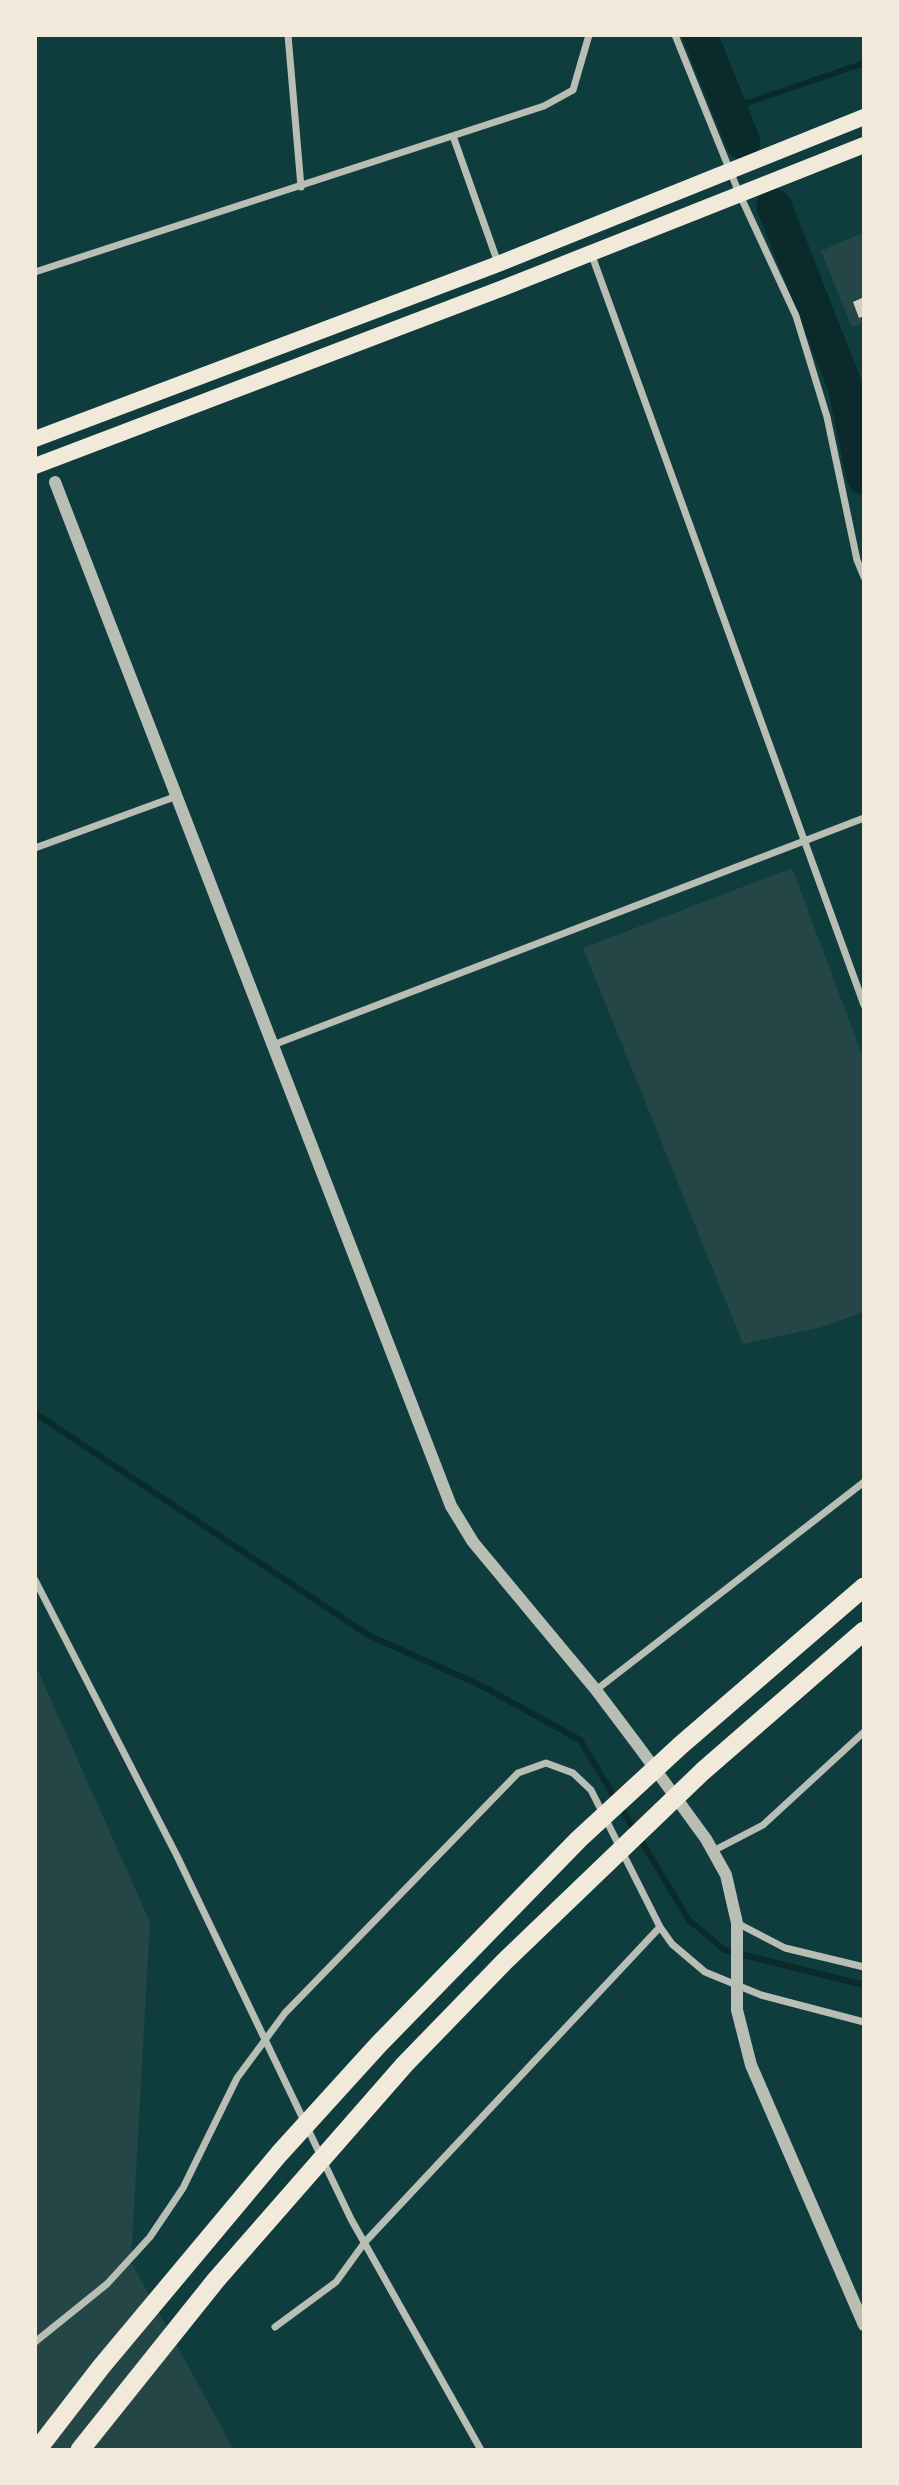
<!DOCTYPE html>
<html>
<head>
<meta charset="utf-8">
<style>
	body { margin:0 }
	#map { position:relative; width:899px; height:2485px; overflow:hidden; background:#0f3d3e; font-family:Inter,sans-serif }
	canvas { display:block }
	.frame { position:absolute; inset:0; border:37px solid #f1e9da; pointer-events:none }
</style>
</head>
<body>
<div id="map">
<canvas width="899" height="2485"></canvas>
<div class="frame"></div>
</div>
<script>
const context = document.querySelector('canvas').getContext('2d');
context.lineJoin = 'round';
function fillPath(path, color) { context.fillStyle = color; context.fill(path, 'evenodd'); }
const poly = rows => new Path2D(rows.map(r => 'M' + r).join(''));
function trace(path, color, width, dash) { context.strokeStyle = color; context.lineWidth = width; context.lineCap = dash ? 'butt' : 'round'; context.setLineDash(dash || []); context.stroke(path); }
fillPath(poly([
	[864,232,864,323,852,327,821,251],
	[792,868,864,1060,864,1312,822,1327,743,1344,583,948],
	[35,1664,150,1922,131,2262,234,2450,35,2450]
]), '#244646');
trace(poly([
	[730,109,864,63],
	[35,1413,368,1635,482,1686,580,1740,689,1920,724,1950,864,1985]
]), '#0a2a2b', 6);
trace(poly([
	[700,35,743,142],
	[774,206,845,386,864,477]
]), '#0a2a2b', 35);
fillPath(poly([
	[864,297,864,316,859,318,853,302]
]), '#cfcfc3');
trace(poly([
	[288,35,301,187],
	[675,35,739,193,796,316,827,417,857,560,864,577],
	[453,136,498,263],
	[591,253,864,1005],
	[35,272,544,106,573,90,589,35],
	[35,848,177,796],
	[273,1045,864,818],
	[35,1580,177,1856,351,2219,481,2450],
	[596,1690,864,1482],
	[713,1851,763,1825,864,1732],
	[737,1923,785,1948,864,1967],
	[275,2327,336,2282,365,2242,660,1927],
	[35,2342,107,2284,150,2237,183,2188,237,2078,285,2013,518,1773,546,1763,573,1773,591,1790,660,1927,672,1944,705,1972,761,1995,864,2022]
]), '#b8beb3', 7);
trace(poly([
	[55,482,451,1506,473,1542,596,1690,639,1747,706,1839,726,1875,737,1923,737,2010,751,2065,864,2325]
]), '#b8beb3', 12);
trace(poly([
	[35,439,498,264,864,117],
	[35,466,503,288,864,145]
]), '#f1e9da', 16);
trace(poly([
	[37,2450,101,2367,279,2154,379,2044,579,1839,681,1745,864,1587],
	[80,2450,216,2280,405,2064,505,1961,703,1771,864,1631]
]), '#f1e9da', 19);
</script>
</body>
</html>
